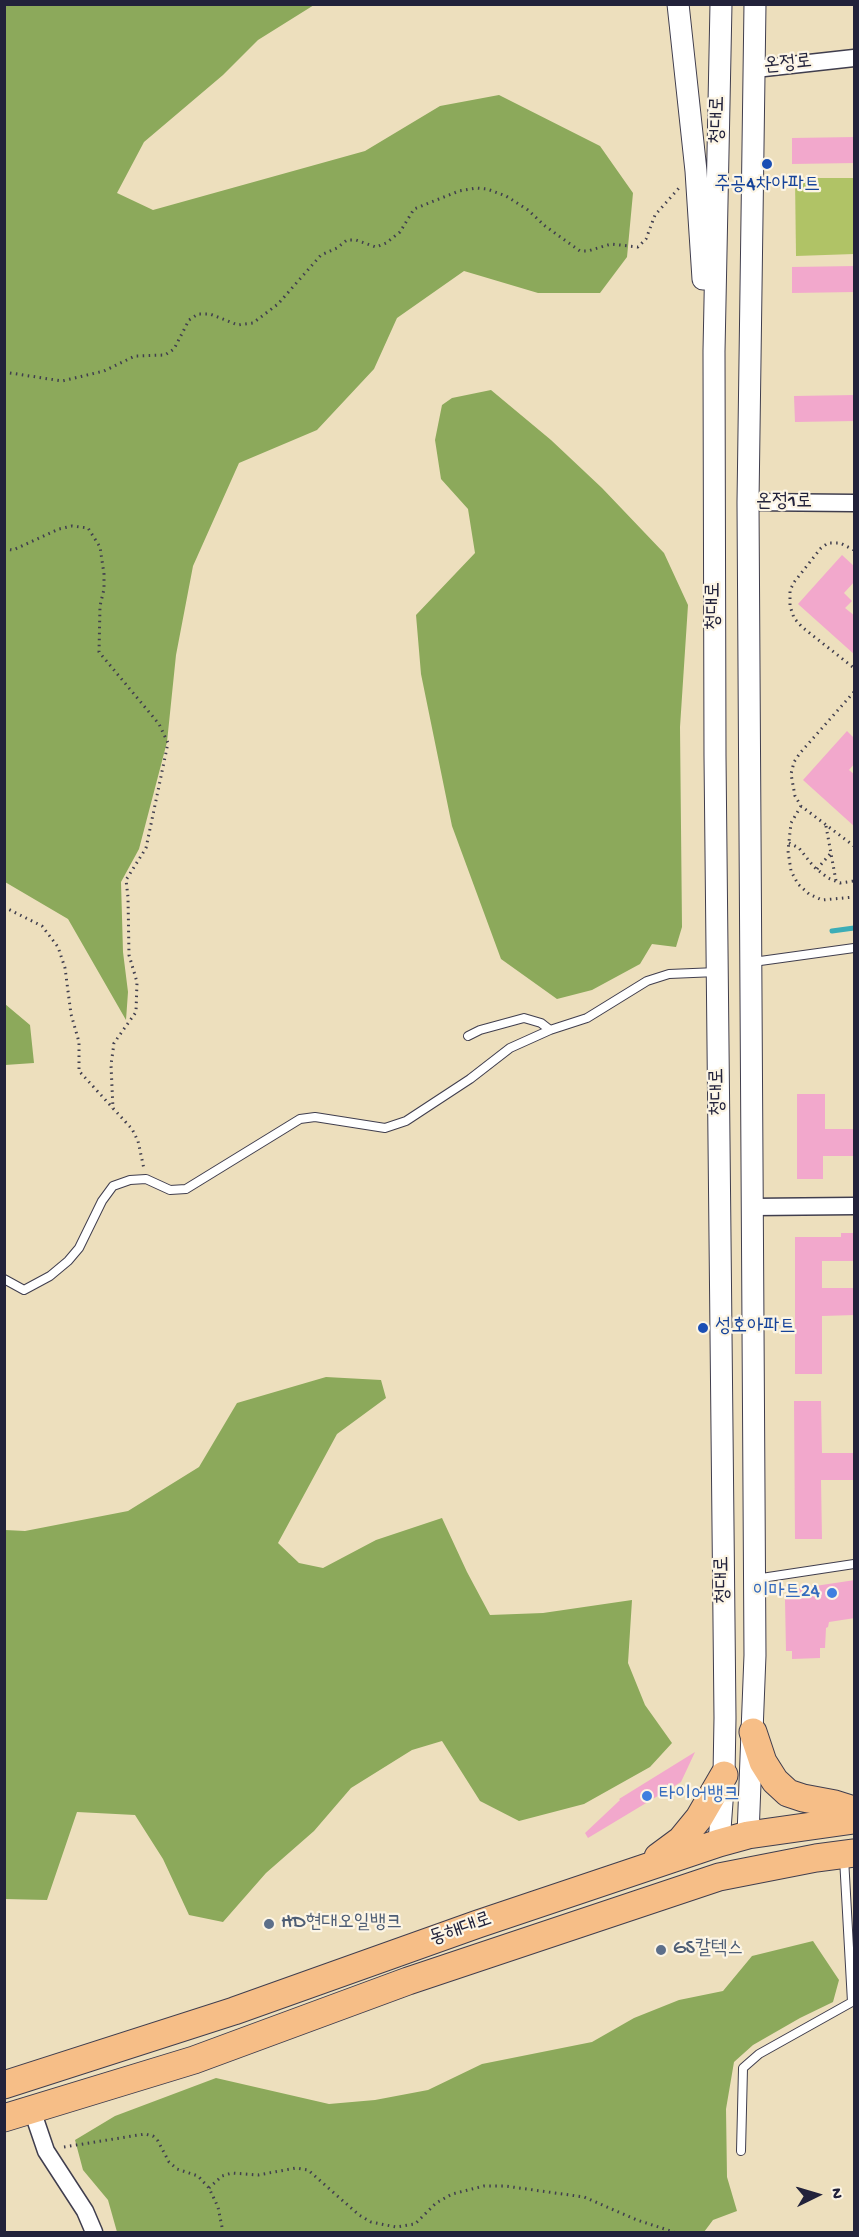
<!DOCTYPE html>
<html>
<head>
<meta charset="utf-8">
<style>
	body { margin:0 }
	#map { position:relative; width:859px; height:2237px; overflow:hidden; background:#eddfbd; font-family:"Gochi Hand",sans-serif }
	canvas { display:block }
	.frame { position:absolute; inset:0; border:6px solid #22223b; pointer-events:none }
	.north { position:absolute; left:787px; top:2165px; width:60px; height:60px; -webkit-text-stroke:4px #fcf5e5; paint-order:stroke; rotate:85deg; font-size:16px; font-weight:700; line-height:24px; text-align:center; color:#22223b }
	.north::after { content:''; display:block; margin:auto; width:21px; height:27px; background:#22223b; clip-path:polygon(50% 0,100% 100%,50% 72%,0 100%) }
</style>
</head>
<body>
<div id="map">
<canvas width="859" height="2237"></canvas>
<div class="frame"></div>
<div class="north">N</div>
</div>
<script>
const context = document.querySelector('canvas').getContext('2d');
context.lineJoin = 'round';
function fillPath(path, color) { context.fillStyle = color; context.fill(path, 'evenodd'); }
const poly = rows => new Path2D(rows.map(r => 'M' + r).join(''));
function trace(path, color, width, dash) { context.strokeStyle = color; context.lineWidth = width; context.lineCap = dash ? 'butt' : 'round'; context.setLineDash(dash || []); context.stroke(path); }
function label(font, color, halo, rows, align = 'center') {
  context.font = font + ' "Gochi Hand","Poor Story",sans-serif'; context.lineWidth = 4.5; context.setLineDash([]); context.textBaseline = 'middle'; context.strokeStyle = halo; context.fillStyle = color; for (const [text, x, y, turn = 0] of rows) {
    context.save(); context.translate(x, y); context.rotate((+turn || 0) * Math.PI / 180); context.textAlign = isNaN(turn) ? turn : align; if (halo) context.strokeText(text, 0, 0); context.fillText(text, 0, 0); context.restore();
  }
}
fillPath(poly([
	[795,178,854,178,854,254,796,256]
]), '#b0c366');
fillPath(poly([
	[5,4,314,5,258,40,223,75,144,142,117,193,153,210,365,151,440,106,499,95,600,146,633,193,627,257,600,293,538,293,464,271,397,318,374,369,317,430,239,463,193,566,176,655,167,742,139,849,121,882,123,952,128,992,126,1020,68,919,5,882],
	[491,390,551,440,602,488,664,553,688,605,680,727,682,927,676,947,652,944,640,964,592,990,557,999,501,959,452,826,421,674,416,615,475,553,468,509,441,479,435,440,442,405,452,398],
	[5,1004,30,1025,34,1063,5,1065],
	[326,1377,381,1380,386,1398,337,1434,278,1543,299,1563,323,1568,376,1540,442,1518,467,1572,490,1615,543,1613,632,1600,628,1663,645,1705,672,1743,650,1767,584,1804,519,1821,480,1801,442,1741,412,1750,351,1788,314,1831,266,1873,223,1922,189,1915,163,1859,135,1815,77,1812,47,1900,5,1899,5,1530,25,1531,128,1511,199,1467,237,1403],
	[813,1941,839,1980,833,2002,800,2018,753,2045,734,2062,726,2109,727,2177,737,2211,713,2220,704,2232,117,2232,108,2200,83,2170,75,2140,115,2116,216,2078,329,2104,375,2100,428,2090,482,2064,592,2042,634,2018,679,2000,723,1991,752,1956]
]), '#8ca95b');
trace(poly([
	[832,931,854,928]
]), '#3cadb7', 5);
fillPath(poly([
	[855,137,855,163,792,164,792,138],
	[855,266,855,292,792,293,792,267],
	[855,395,855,421,795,422,794,396],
	[842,555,855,567,855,581,844,593,852,601,845,608,855,616,855,655,798,604],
	[847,731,855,739,855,763,849,770,855,775,855,827,803,780],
	[797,1094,825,1094,825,1129,855,1129,855,1156,823,1156,823,1179,797,1179],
	[841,1233,855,1233,855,1261,822,1261,822,1288,855,1288,855,1315,822,1316,822,1374,795,1374,795,1237,841,1237],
	[794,1401,821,1401,822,1453,855,1453,855,1480,821,1480,822,1539,795,1539],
	[855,1580,855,1618,829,1622,828,1627,826,1628,825,1648,820,1648,820,1658,792,1659,792,1651,786,1651,785,1600,795,1589],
	[695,1752,681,1782,588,1838,585,1833,620,1800,619,1799]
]), '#f2a8cc');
const service = poly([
	[753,962,854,948],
	[468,1036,480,1030,524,1018,541,1023,550,1030],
	[4,1279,24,1290,50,1276,68,1261,79,1248,102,1201,113,1186,130,1180,146,1179,170,1190,186,1189,300,1119,315,1117,385,1128,406,1121,470,1079,510,1048,550,1030,587,1018,647,981,669,974,717,972],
	[755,1579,854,1564],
	[741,2151,743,2068,759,2054,852,2002,844,1858]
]);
const minor = poly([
	[755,69,854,58],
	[748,502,854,503],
	[753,1207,854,1206],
	[32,2110,46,2151,85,2211,94,2232]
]);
const tertiary = poly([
	[678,4,696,171,703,279],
	[748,1835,755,1655,748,502,755,4],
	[719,1843,724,1775,725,1718,715,756,714,351,721,4]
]);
const primary = poly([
	[753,1732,763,1762,775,1781,788,1793,803,1798,835,1804,854,1810],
	[658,1857,681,1840,699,1818,724,1775],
	[4,2085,234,2011,478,1924,719,1843,748,1835,854,1820],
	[4,2118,194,2060,408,1981,719,1877,816,1858,854,1853]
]);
trace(service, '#403e4e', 10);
trace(minor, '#403e4e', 19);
trace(tertiary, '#403e4e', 23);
trace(primary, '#403e4e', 29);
trace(poly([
	[4,372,62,381,104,371,135,356,165,355,174,349,189,320,198,314,210,314,238,325,253,323,278,304,321,255,337,248,347,240,356,240,376,247,386,243,400,232,414,209,459,191,476,188,487,189,506,196,528,210,545,226,580,251,588,251,611,244,638,247,646,239,655,215,679,188],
	[4,549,13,550,59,529,72,526,88,528,100,547,104,574,104,589,100,606,99,652,159,724,168,743,146,848,126,880,128,897,129,955,137,982,136,1012,114,1043,111,1065,113,1109],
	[854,550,840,543,828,543,821,548,795,581,790,590,790,606,794,618,802,627,854,668],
	[854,692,800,753,794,762,791,774,795,796,801,806,854,846],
	[801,806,791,823,788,851,791,871,798,884,809,894,822,900,854,897],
	[826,826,836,881],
	[789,843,799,848,814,867,828,878,840,883,854,881],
	[817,869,831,853],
	[4,907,42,926,58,947,65,968,71,1014,79,1042,79,1071,132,1129,138,1141,144,1169],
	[64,2147,145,2134,153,2136,158,2141,169,2162,177,2169,198,2176,209,2188,218,2207,223,2232],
	[209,2188,222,2176,232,2173,258,2175,296,2168,308,2170,359,2215,371,2222,396,2227,415,2224,436,2203,452,2194,484,2186,505,2186,584,2197,637,2220,674,2232]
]), '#403e4e', 3, [1.5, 4.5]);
trace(service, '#fff', 8);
trace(minor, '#fff', 16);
trace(tertiary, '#fff', 21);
trace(primary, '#f6be87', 27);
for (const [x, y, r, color] of [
	[767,164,6,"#1a4fb4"],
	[703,1328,6,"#1a4fb4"],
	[832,1593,6,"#3f7fe0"],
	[647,1796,6,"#3f7fe0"],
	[269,1924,6,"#5c6f8a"],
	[661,1950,6,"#5c6f8a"]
]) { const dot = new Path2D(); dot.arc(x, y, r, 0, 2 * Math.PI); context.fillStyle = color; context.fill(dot); trace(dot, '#fcf5e5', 2); }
label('20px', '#22223b', '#fcf5e5', [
	["온정로",788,65,-6],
	["청대로",719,120,-89],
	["온정1로",784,503],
	["청대로",715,606,-90],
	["청대로",719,1092,-91],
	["청대로",724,1580,-91],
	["동해대로",461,1930,-19]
]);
label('20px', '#164399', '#fcf5e5', [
	["주공4차아파트",767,186],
	["성호아파트",715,1328,"left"]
]);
label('20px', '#366cbe', '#fcf5e5', [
	["이마트24",820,1593],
	["타이어뱅크",659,1796,"left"]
], 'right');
label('20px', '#4e5e75', '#fcf5e5', [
	["HD현대오일뱅크",281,1924],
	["GS칼텍스",673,1950]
], 'left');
</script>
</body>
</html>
